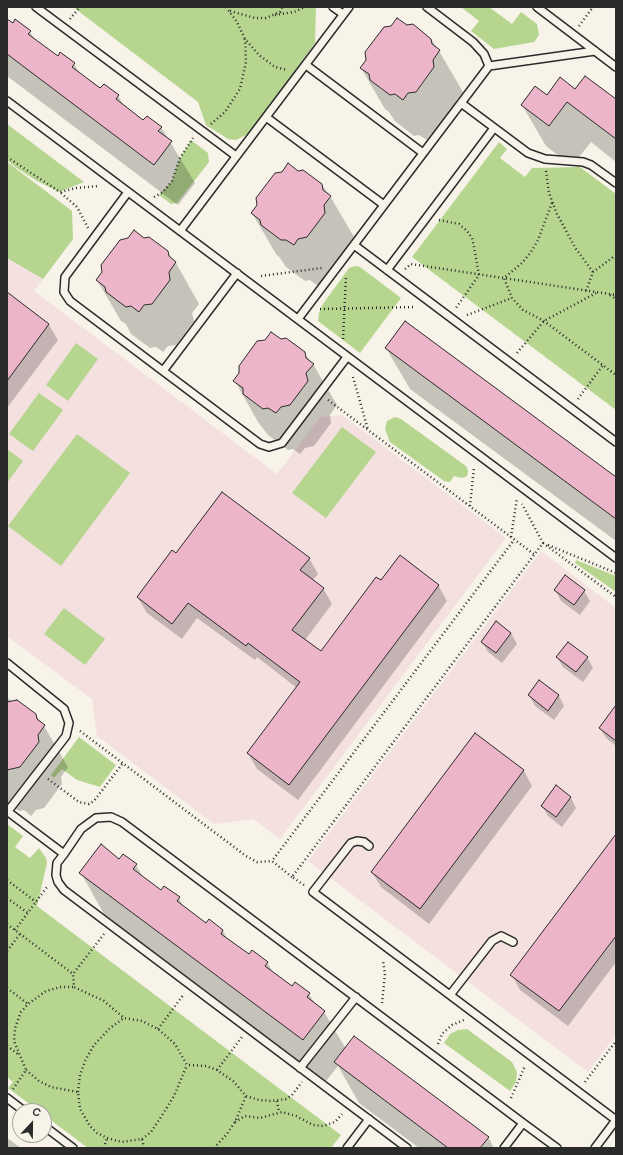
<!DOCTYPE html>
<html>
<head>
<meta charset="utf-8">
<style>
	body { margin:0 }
	#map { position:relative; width:623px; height:1155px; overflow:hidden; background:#f7f3e8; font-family:"Balsamiq Sans",sans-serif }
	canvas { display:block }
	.frame { position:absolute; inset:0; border:8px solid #2b2b2b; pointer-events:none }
	.north { position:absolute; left:12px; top:1103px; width:40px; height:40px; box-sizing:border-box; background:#f7f3e8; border:1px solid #a5a39c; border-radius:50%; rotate:22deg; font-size:11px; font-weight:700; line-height:16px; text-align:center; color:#2b2b2b }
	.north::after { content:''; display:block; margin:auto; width:14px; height:18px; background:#2b2b2b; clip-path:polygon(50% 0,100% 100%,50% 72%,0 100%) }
</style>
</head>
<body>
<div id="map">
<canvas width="623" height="1155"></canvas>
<div class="frame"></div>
<div class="north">С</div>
</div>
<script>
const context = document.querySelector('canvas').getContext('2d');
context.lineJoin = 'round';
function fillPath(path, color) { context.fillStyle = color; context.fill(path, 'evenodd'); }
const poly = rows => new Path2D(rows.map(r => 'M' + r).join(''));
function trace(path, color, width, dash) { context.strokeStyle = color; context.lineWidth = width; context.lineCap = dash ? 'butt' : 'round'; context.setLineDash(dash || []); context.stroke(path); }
fillPath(poly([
	[7,162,72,211,73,239,34,291,277,474,320,417,342,415,506,538,280,839,253,819,214,824,97,736,92,699,7,636],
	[541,551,616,608,616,1035,588,1072,308,861]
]), '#f4e0df');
fillPath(poly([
	[73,7,316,7,315,43,250,133,236,140,228,139,206,125,198,102],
	[461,7,489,7,512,24,521,12,537,24,539,35,534,42,494,49,471,31,479,21],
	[7,124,84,182,59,192,37,181,15,167,7,160],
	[191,140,208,153,209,162,177,203,171,204,159,195,172,181,180,158],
	[499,142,507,149,500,158,525,177,532,168,580,167,616,194,616,410,412,257],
	[7,162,72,211,73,239,43,279,7,258],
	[355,266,360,267,401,298,360,353,318,321,319,313,323,304,349,268],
	[76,343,98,359,68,401,46,385],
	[39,393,63,410,33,451,9,434],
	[395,417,401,419,466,466,468,471,467,476,462,478,454,476,450,482,444,481,390,442,385,429,387,421],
	[342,427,376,452,326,518,292,493],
	[77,434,130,473,61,566,8,526],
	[7,449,23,461,7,483],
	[576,560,616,576,616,592,575,563],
	[64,608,105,639,85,665,44,634],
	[79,737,116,765,100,787,77,780,62,769,54,778,51,775],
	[7,824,23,836,15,847,30,858,39,848,46,858,47,863,37,906,341,1135,331,1148,88,1148,44,1115,44,1111,39,1111,8,1088,13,1082,7,1077],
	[467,1029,512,1062,517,1072,516,1082,510,1091,444,1043,450,1034,458,1030]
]), '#b6d690');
fillPath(poly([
	[7,20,30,32,36,41,58,57,74,64,80,74,100,89,118,96,125,107,144,121,161,127,195,183,178,205,7,76],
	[407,26,431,39,439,51,463,92,456,101,457,109,439,133,431,134,427,140,419,135,414,136,395,121,389,112,385,109,361,68],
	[547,96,616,100,616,162,591,142,572,166,546,146,522,105],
	[298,172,322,185,330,196,354,237,347,247,348,254,330,278,322,280,318,286,310,280,305,281,286,267,280,258,276,254,252,213],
	[143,239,167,252,176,263,199,304,192,313,194,321,176,345,168,346,163,352,156,347,150,348,131,334,126,324,121,321,97,280],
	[11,296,49,325,58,340,7,408,7,301],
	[281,340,304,353,313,364,337,405,330,415,331,423,314,446,305,448,300,454,293,449,288,450,268,435,258,422,235,381],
	[386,348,616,478,616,541,410,389],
	[177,554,309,558,318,574,312,581,323,588,332,604,305,640,321,652,381,582,438,585,447,601,298,800,257,769,248,753,297,688,257,657,255,660,197,618,182,639,147,613,138,598],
	[565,576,584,591,590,601,580,615,561,601,555,590],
	[511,633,517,644,502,663,488,652,482,642],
	[557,657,587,657,593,668,583,682,563,667],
	[539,682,559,696,564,706,554,720,535,706,529,695],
	[7,698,35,714,44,726,68,767,61,777,62,784,44,808,36,810,31,816,24,810,19,811,7,802],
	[616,710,616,746,606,738,600,728],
	[475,735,524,771,532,786,429,924,381,887,372,872],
	[556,787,571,798,576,808,562,827,548,816,542,806],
	[616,840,616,962,568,1026,520,990,512,975],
	[119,860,136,865,143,877,161,891,179,898,184,908,206,924,223,931,228,940,249,956,267,962,274,974,292,988,296,984,309,994,316,1005,324,1012,346,1049,488,1137,494,1148,419,1148,359,1103,338,1066,326,1081,104,914,81,873],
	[7,1138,21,1148,7,1148]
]), '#0003');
const building = poly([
	[397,18,407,25,413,24,431,39,432,44,440,50,433,60,434,67,416,92,408,93,403,100,395,94,390,95,370,80,369,74,360,68,366,60,365,52,384,27,391,26,397,18],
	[7,19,13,23,15,19,31,31,28,34,58,56,60,52,75,63,72,67,100,88,104,84,119,95,116,99,143,120,147,116,162,127,158,131,172,141,154,165,7,54,7,19],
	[585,76,616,99,616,139,567,102,549,126,521,105,535,86,547,95,560,77,575,89,585,76],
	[288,163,298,171,303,170,322,184,323,190,331,196,324,205,325,213,307,237,298,239,294,245,286,240,281,240,261,225,260,220,251,213,257,205,256,198,275,173,282,172,288,163],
	[134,230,144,238,149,237,168,251,169,256,176,262,169,272,170,280,152,304,144,305,139,312,131,306,126,307,106,292,105,287,96,280,102,272,101,265,120,240,128,238,134,230],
	[7,292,49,324,7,381,7,292],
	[405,321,616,477,616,519,385,348,405,321],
	[271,332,281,339,286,338,305,352,306,358,314,364,306,373,308,381,290,405,281,407,276,413,268,408,263,409,243,394,243,388,233,381,239,373,239,366,257,341,265,340,271,332],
	[222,492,310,558,300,570,324,588,292,630,321,651,376,577,381,580,400,555,439,585,289,785,247,753,300,682,248,643,246,646,188,603,172,624,137,597,172,550,176,553,222,492],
	[565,575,585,590,574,605,554,590,565,575],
	[496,621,511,633,496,653,481,642,496,621],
	[568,642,588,657,576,672,556,657,568,642],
	[539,680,559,695,548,711,528,695,539,680],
	[17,700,36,714,37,719,45,725,38,735,39,742,20,767,7,770,7,702,17,700],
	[616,705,616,741,599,728,616,705],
	[475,733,524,770,420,909,371,872,475,733],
	[556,785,571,797,556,817,541,806,556,785],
	[616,834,616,936,559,1011,510,975,616,834],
	[101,844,119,859,123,854,137,864,133,869,161,890,164,886,180,897,177,901,206,923,209,919,223,930,221,934,249,954,252,950,268,962,265,966,292,986,295,982,310,993,307,997,325,1011,303,1040,79,873,101,844],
	[354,1036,489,1137,480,1148,448,1148,334,1062,354,1036]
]);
fillPath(building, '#edb5c9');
trace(building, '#2b2b2b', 1);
const lane = poly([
	[36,7,236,156],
	[333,7,343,14],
	[427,7,473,42,484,54,489,66],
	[537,7,616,67],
	[306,65,423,153],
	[7,101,616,558],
	[461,103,528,153,545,159,583,162,591,165,616,183],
	[266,117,384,205],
	[128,192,65,277,64,292,70,301,260,444,269,447,282,443,347,357],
	[180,231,349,7],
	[354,245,616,442],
	[387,270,494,128],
	[298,319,489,66,595,51],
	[163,371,237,273],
	[7,663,64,709,69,723,66,736,8,811],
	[7,811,64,854,57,863,56,875,58,882,64,890,407,1148],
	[369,846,364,842,357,841,351,843,313,892,616,1120],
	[64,854,81,829,96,818,111,817,122,822,523,1123],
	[450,995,492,941,501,936,513,942],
	[300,1068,356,997],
	[7,1098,24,1111],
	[44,1126,73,1148],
	[347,1148,369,1119],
	[504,1148,523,1123,557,1148],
	[595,1148,616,1120]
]);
trace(lane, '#2b2b2b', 10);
trace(poly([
	[226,7,237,22,245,39,259,55,275,67,287,70],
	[230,11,255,18,266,18,280,12,282,7],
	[275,15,294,12,305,7],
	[70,19,80,7],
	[579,26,593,7],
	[211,124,225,112,240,89,246,62,245,39],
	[7,157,60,192,76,188,99,186],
	[546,171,549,193,557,214,576,249,593,272],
	[61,193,77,207,88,228],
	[154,197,163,192,172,181,180,158,193,138],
	[552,203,538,240,531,252,522,263,504,278,512,298,523,310,544,321,616,375],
	[439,220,459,224,467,231,472,238,474,247,479,275,456,308],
	[405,269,411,264,616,295],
	[261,276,322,268],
	[586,291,593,272,616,255],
	[610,295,616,299],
	[320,309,415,307],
	[467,315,512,298],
	[343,339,346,276],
	[517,353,544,321,596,293],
	[353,377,368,430],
	[578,399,603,365],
	[328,400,535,555],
	[470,506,474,467],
	[511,537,517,498],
	[543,543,616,597],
	[548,545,616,573],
	[80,731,246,856,257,862,272,861],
	[48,779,79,802,89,804,94,801,123,763],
	[292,877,272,861,514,540],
	[7,880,36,902],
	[304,885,292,877,543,543,522,504],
	[7,898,28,913],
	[7,924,73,974],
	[15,930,47,887],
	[104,934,73,974,74,987,104,1001,124,1018,142,1021,158,1029,175,1044,187,1065,206,1066,217,1070,233,1081,246,1096,259,1100,271,1101,286,1099,292,1095,302,1082],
	[7,951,20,934],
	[7,988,28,1004],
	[382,1003,385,974,383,961],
	[158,1029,184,994],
	[438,1044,442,1034,452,1025,464,1020],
	[7,1046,18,1054],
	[26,1070,39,1081,51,1087,78,1092,80,1109,90,1126,97,1133,107,1138,122,1142,142,1139,144,1148],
	[217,1070,242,1037],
	[585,1082,616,1041],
	[13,1089,26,1070,14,1041,15,1028,21,1012,28,1004,46,991,61,987,74,987],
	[78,1092,80,1075,85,1061,94,1045,110,1028,124,1018],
	[511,1098,525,1066],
	[277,1101,279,1112],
	[235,1122,245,1116,260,1118,282,1112,296,1116,313,1125,323,1126,335,1122,342,1114],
	[142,1139,151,1132,163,1114,174,1096,187,1065],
	[104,1148,107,1138],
	[214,1148,227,1134,235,1122,246,1096]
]), '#2b2b2b', 2.5, [1, 3]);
trace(lane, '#f7f3e8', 7);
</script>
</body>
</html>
